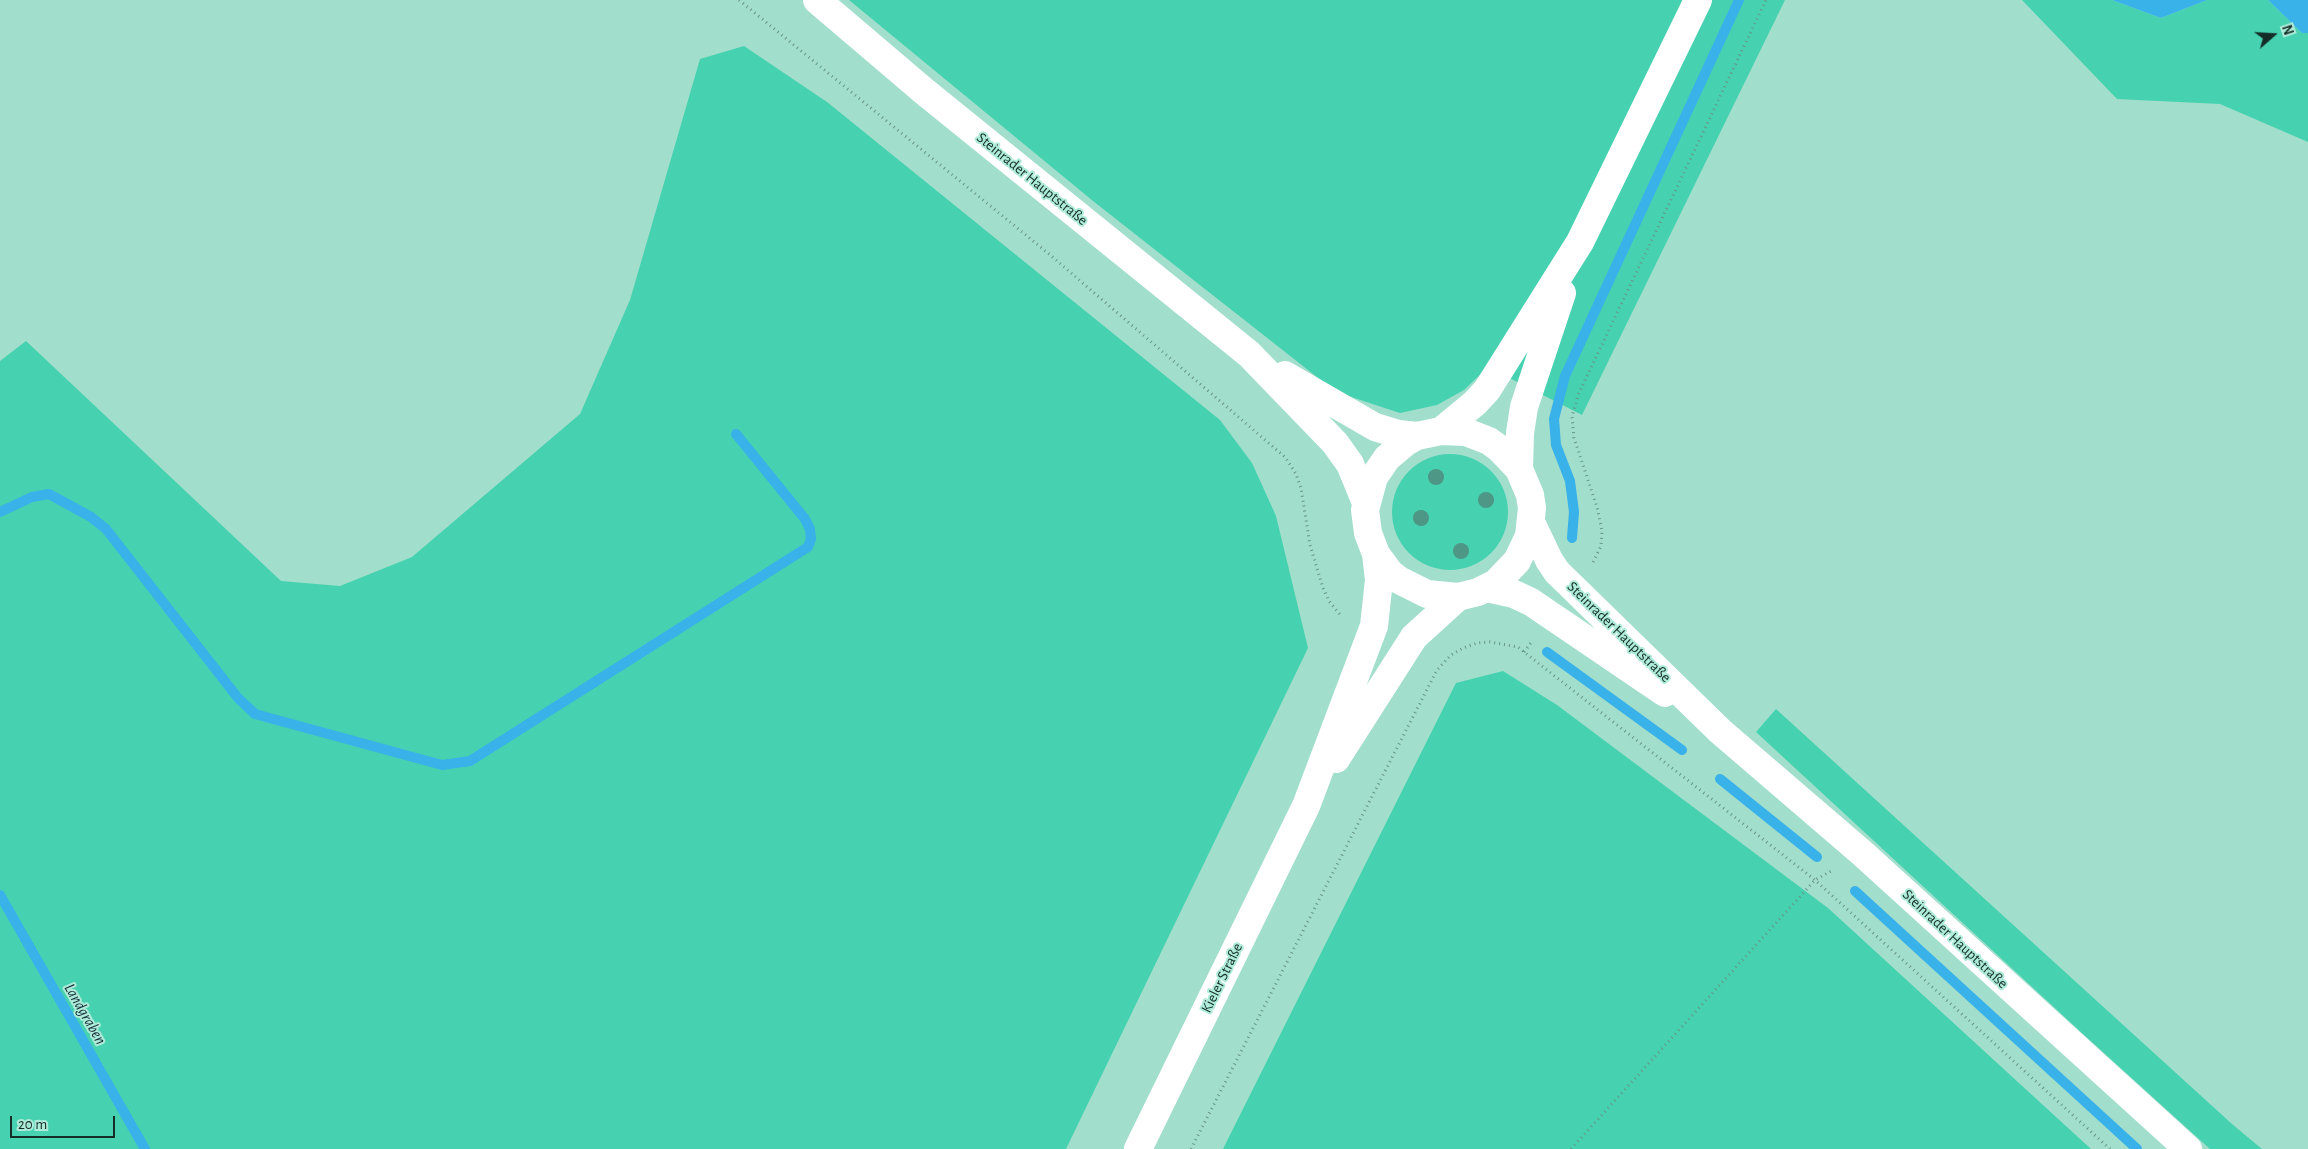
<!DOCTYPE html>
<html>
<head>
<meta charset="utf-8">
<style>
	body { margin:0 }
	#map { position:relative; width:2308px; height:1149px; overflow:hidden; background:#a1decb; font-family:"Alegreya Sans",sans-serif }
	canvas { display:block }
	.north { position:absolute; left:2248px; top:10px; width:50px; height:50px; -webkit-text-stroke:4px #aeebd8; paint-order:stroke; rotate:71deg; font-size:14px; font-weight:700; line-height:20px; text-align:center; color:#142d26 }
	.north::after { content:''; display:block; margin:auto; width:18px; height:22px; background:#142d26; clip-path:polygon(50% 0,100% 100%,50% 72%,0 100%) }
	.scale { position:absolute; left:10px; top:1116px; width:105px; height:22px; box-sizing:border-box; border:2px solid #142d26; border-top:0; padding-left:6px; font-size:15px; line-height:18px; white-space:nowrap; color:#142d26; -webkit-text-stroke:4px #aeebd8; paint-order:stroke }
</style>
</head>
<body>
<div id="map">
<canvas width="2308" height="1149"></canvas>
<div class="north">N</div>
<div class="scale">20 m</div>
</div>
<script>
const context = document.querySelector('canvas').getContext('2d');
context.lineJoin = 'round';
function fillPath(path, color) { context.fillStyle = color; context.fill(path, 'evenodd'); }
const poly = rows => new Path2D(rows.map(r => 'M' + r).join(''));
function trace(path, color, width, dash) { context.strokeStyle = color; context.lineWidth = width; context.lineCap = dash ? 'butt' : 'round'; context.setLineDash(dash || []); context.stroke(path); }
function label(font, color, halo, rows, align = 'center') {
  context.font = font + ' "Alegreya Sans",sans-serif'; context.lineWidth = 4; context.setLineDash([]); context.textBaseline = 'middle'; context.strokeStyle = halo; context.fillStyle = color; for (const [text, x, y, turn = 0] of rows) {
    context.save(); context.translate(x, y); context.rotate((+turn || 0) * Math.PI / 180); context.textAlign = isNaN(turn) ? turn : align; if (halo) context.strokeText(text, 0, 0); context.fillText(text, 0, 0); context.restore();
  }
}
fillPath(poly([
	[849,0,1785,0,1582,415,1488,367,1464,390,1437,405,1400,413,1336,392,1093,201],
	[2022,0,2112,0,2161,18,2207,0,2268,0,2302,33,2308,33,2308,142,2220,104,2117,99],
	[744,46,827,102,1220,420,1252,463,1276,516,1308,648,1066,1149,0,1149,0,361,26,341,281,581,340,586,412,557,580,414,630,300,700,59],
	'1392 512a58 58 0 1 1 116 0a58 58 0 1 1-116 0Z',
	[1503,671,1557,705,1828,908,2091,1149,1223,1149,1456,683],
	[1776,709,2232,1124,2262,1149,2210,1149,2083,1034,1756,732]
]), '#46d2b0');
fillPath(poly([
	[2112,0,2207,0,2161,18],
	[2268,0,2308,0,2308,33,2302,33]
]), '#39b1e9');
trace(poly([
	[0,512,32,497,49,494,91,517,106,529,238,698,255,714,442,765,470,761,808,547,811,539,810,529,805,519,736,434],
	[1572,538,1574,512,1570,481,1556,445,1554,419,1565,376,1739,0],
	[1547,652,1682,750],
	[1720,779,1817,857],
	[1855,891,2137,1149],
	[0,895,145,1149]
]), '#39b1e9', 10);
trace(poly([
	[739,0,1049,254,1285,457,1296,474,1301,488,1310,545,1323,588,1329,601,1342,617],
	[1593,562,1601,546,1602,531,1597,507,1574,438,1572,417,1578,395,1766,0],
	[1524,652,1533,640],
	[1191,1149,1437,670,1451,655,1463,648,1477,643,1490,642,1518,647,1524,652,1815,880,2110,1149],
	[1571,1149,1815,880,1833,870]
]), '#679587', 3, [1, 4]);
trace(poly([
	[817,0,925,92,1249,354,1335,443,1350,464,1366,503],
	[1285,375,1375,427,1398,434,1417,436],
	[1441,431,1475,403,1487,390,1580,242,1698,0],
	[1519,469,1520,433,1524,407,1562,293],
	[1531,522,1549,560,1557,572,1720,731,1862,853,2188,1149],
	[1487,588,1514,594,1531,602,1665,693],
	[1336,759,1414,637,1458,597],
	[1138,1149,1306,806,1374,626,1379,580,1376,554,1368,533,1365,510,1374,477,1387,458,1406,442,1417,436,1441,431,1466,432,1489,441,1500,449,1519,469,1530,495,1532,508,1529,536,1517,561,1496,583,1478,592,1458,597,1427,594,1399,580,1390,573,1376,554]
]), '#fff', 28);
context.fillStyle = '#4e9685';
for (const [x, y] of [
	[1436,477],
	[1486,500],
	[1421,518],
	[1461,551]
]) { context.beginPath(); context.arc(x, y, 8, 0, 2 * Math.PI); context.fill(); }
label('15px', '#142d26', '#aeebd8', [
	["Steinrader Hauptstraße",1032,179,39],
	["Steinrader Hauptstraße",1619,632,44],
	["Steinrader Hauptstraße",1955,939,43],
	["Kieler Straße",1222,978,-64]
]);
label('italic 16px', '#172f3c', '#aeebd8', [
	["Landgraben",85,1014,60]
]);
</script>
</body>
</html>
